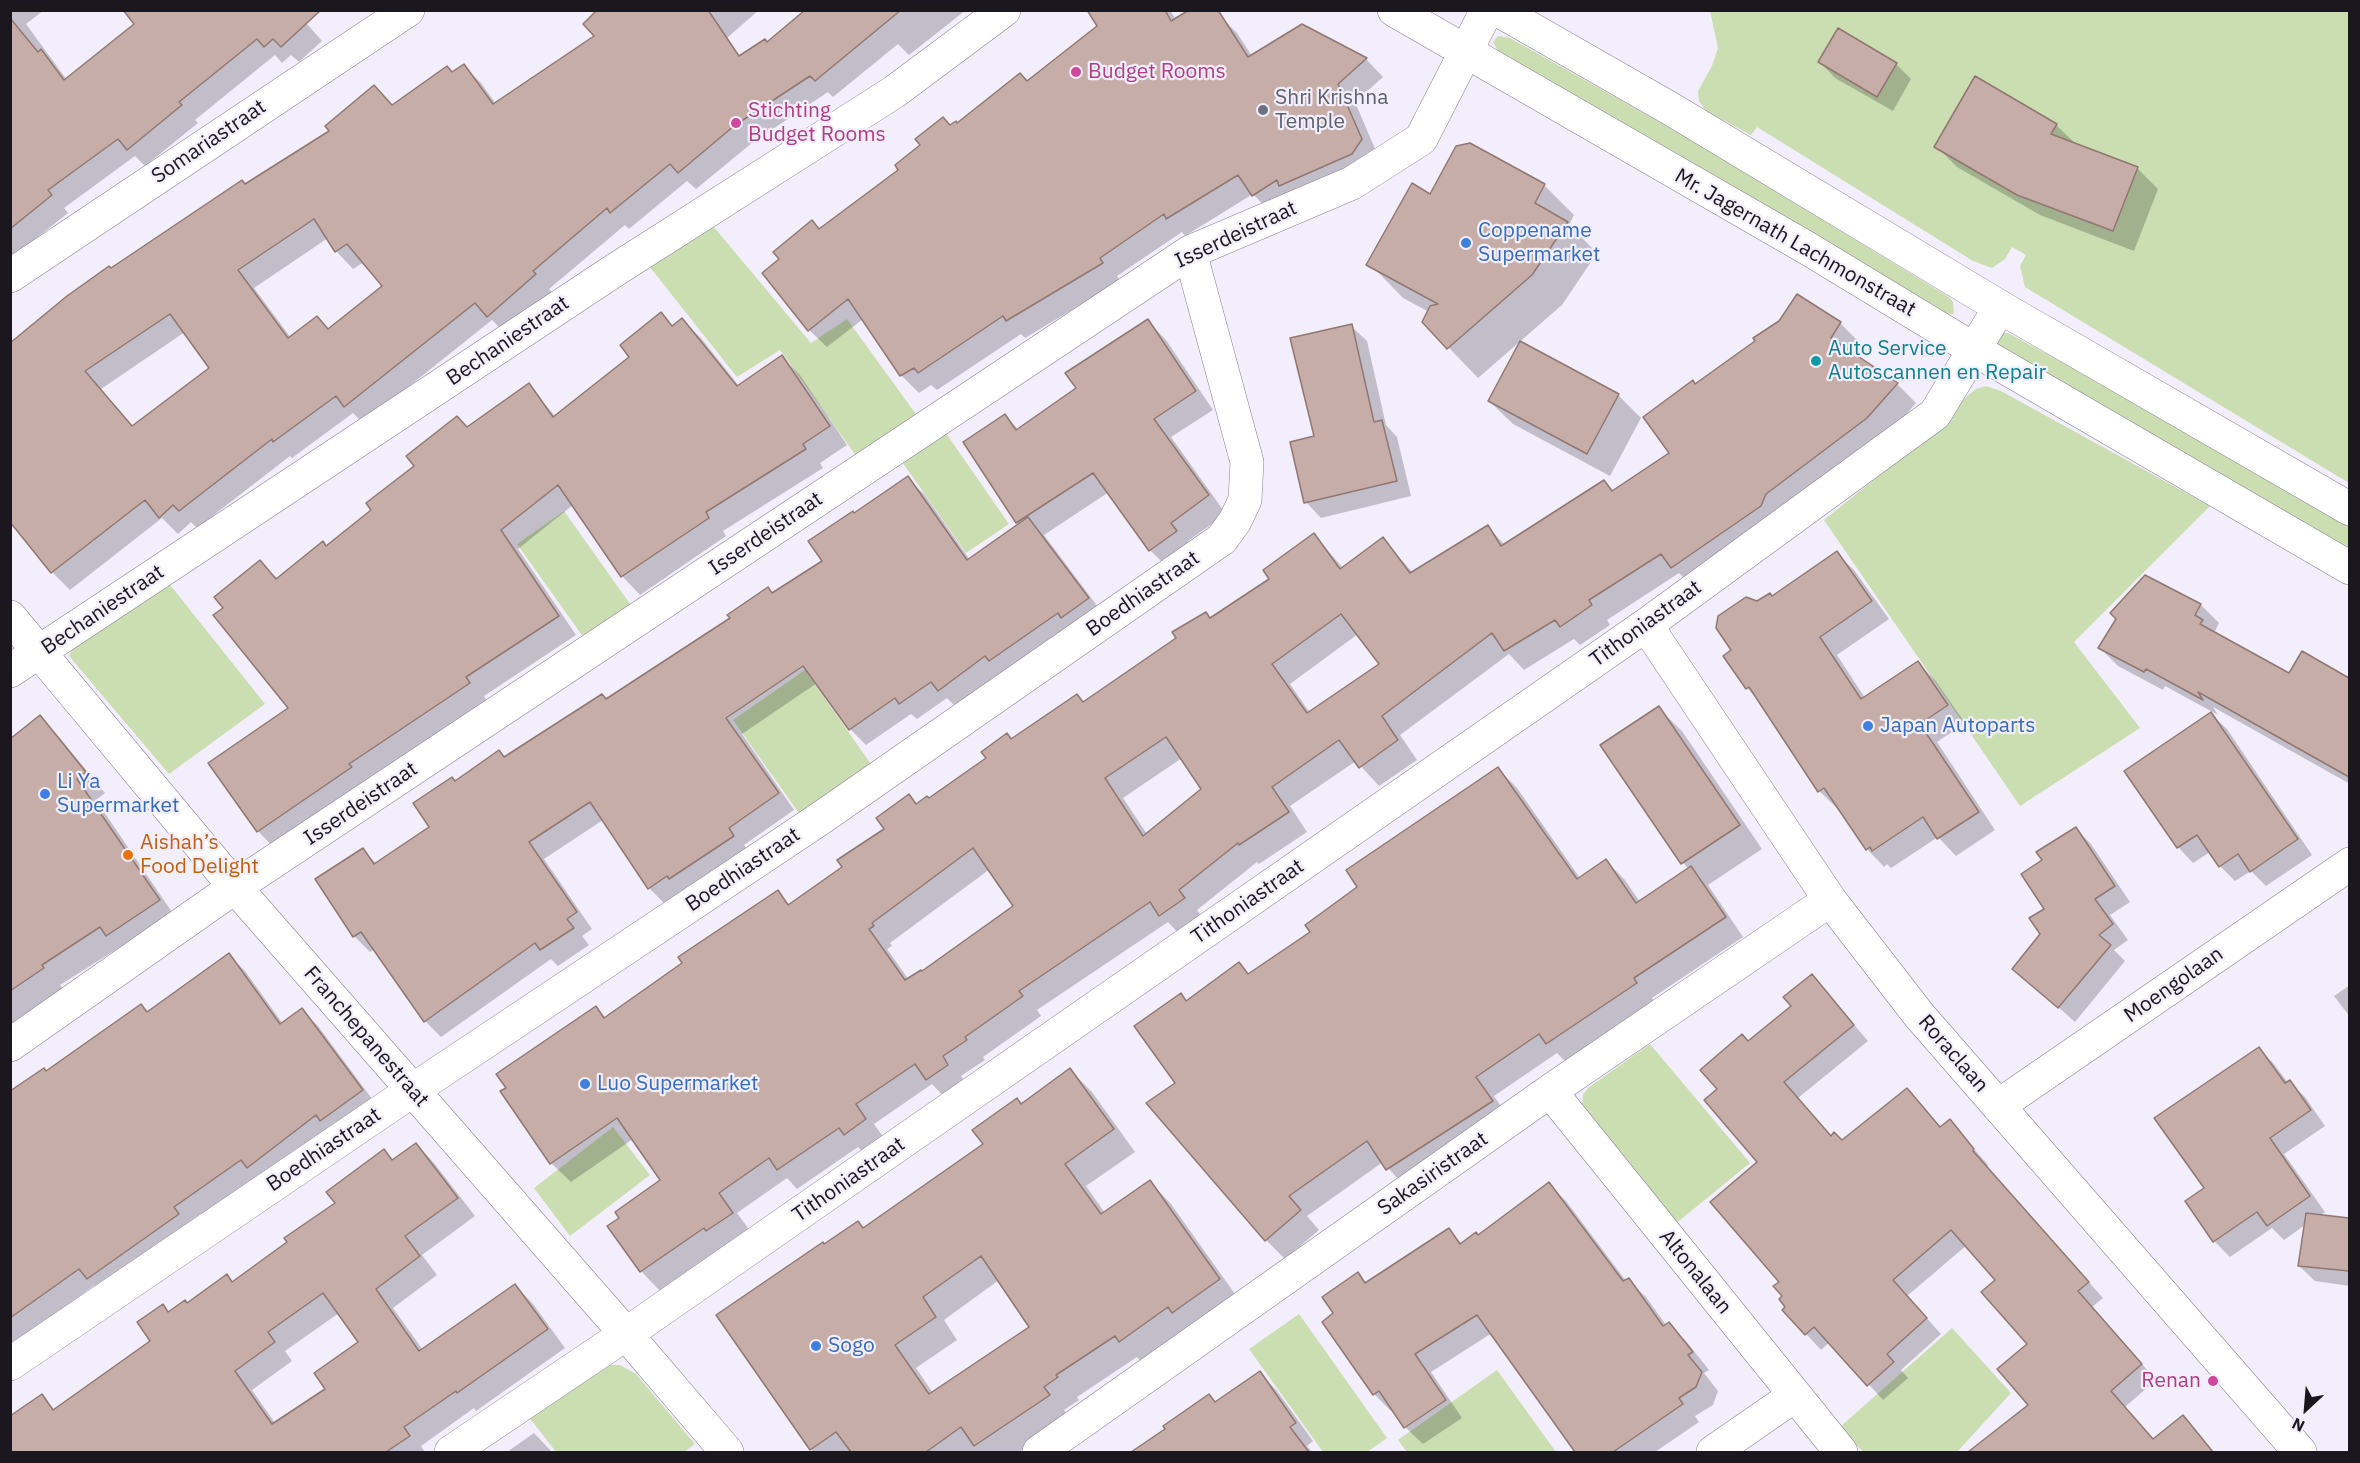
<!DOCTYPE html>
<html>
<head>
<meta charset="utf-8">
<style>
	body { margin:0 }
	#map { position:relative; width:2360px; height:1463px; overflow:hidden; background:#f3eefc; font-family:"IBM Plex Sans",sans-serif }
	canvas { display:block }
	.frame { position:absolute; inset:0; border:12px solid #1a171f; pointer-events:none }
	.north { position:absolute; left:2276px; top:1379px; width:60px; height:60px; -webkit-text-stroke:4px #f3eefc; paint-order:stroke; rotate:206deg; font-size:16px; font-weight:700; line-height:24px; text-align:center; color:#1a171f }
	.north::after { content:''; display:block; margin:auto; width:21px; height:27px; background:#1a171f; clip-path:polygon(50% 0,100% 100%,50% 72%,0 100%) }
</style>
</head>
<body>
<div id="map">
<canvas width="2360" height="1463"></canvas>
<div class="frame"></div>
<div class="north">N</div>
</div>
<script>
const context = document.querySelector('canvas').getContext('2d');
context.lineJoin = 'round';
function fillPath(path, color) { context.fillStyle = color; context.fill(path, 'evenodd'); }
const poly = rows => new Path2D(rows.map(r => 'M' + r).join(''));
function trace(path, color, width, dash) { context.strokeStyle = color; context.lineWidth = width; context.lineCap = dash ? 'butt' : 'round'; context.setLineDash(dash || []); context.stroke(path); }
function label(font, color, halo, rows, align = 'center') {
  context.font = font + ' "IBM Plex Sans",sans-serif'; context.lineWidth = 4.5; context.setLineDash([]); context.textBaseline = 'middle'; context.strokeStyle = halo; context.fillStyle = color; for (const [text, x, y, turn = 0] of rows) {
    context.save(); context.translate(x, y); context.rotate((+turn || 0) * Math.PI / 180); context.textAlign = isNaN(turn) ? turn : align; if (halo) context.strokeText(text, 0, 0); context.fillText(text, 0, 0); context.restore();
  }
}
fillPath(poly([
	[1710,11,2349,11,2349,483,2025,287,2020,266,2026,255,2012,247,2005,259,1992,268,1973,261,1757,127,1751,135,1706,111,1699,101,1698,91,1712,66,1718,48],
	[1498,36,1510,38,1686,137,1949,297,1953,302,1954,314,1941,315,1498,51,1493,42],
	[713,226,811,343,847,319,918,417,857,457,780,350,737,377,649,266],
	[2001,333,2008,333,2100,383,2349,527,2349,548,1997,348,1996,340],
	[1986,386,2001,391,2210,506,2074,642,2140,728,2020,806,1824,520,1939,427,1967,396,1976,389],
	[941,426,1009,524,966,553,898,456],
	[564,511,633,608,586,641,517,544],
	[167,581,265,704,169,774,69,656,78,637],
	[805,670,873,767,801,816,733,720],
	[1650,1044,1750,1163,1674,1225,1586,1115,1582,1104,1583,1095,1588,1088],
	[613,1127,650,1175,570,1236,534,1188],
	[1299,1314,1387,1438,1367,1452,1323,1452,1249,1349],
	[1952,1328,2011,1393,1957,1452,1863,1452,1840,1427],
	[609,1365,620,1365,636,1374,695,1444,684,1452,556,1452,529,1417,598,1368],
	[1497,1370,1556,1452,1407,1452,1398,1440]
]), '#cbdeb1');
fillPath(poly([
	[10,10,44,10,26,24,67,80,301,17,322,41,299,62,291,55,282,63,275,55,195,120,198,123,145,166,135,156,64,208,68,213,10,259],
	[599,10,759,10,640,114,657,134,807,10,966,10,909,55,898,44,833,97,828,92,752,143,696,189,687,181,629,229,625,225,549,289,552,292,505,333,492,320,363,423,353,413,292,458,290,456,197,528,191,522,178,534,162,518,70,590,52,572,13,523,111,270,332,132,374,87,393,106,464,66,481,83,496,104,596,36],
	[328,238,336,251,353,269,364,262,385,286,330,330,317,318,291,338,254,288],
	[185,332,211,368,133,427,101,389],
	[1088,10,1170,10,1176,20,1220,16,1237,33,1252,56,1302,26,1366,59,1383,77,1355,102,1379,158,1271,213,1253,194,1185,236,1182,232,1117,276,1120,281,1025,338,1021,334,937,390,931,385,919,393,901,375,863,319,827,347,809,330,820,230,900,170,951,127,957,125,1028,83,1099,26],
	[1820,62,1896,64,1911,79,1893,111,1835,78],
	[2056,125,2076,144,2137,168,2158,189,2134,251,2040,215,1957,167,1936,146],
	[1544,185,1574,215,1569,225,1597,253,1562,305,1478,378,1424,322,1429,312,1403,298,1373,267,1431,196],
	[661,314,673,327,682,320,701,338,739,386,782,357,800,375,847,445,820,463,823,468,723,531,726,536,640,595,622,576,573,505,518,549,576,635,484,696,487,701,276,850,258,831,210,763,290,708,225,608,260,562,278,579,327,548,468,428,528,385,556,417,632,358],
	[1148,321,1166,340,1213,410,1171,437,1226,514,1188,541,1194,550,1168,568,1150,550,1109,492,1044,535,1104,615,1006,677,1001,672,955,706,947,698,917,719,911,714,866,745,850,729,817,683,742,734,794,810,744,845,749,853,665,904,649,888,603,820,544,859,592,929,582,936,589,945,558,966,551,959,441,1037,425,1021,375,949,370,952,354,936,362,850,377,864,432,828,455,782,499,752,505,758,607,700,824,561,854,515,907,478,924,494,970,560,1020,524,1017,522,1005,416,1019,430,1078,389],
	[1840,323,1859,342,1852,354,1897,384,1916,403,1886,437,1692,586,1679,573,1607,620,1610,625,1580,645,1574,639,1524,670,1509,654,1400,735,1417,760,1379,786,1356,761,1290,806,1307,832,1259,864,1257,862,1197,910,1203,918,1179,934,1168,922,1037,1010,1041,1016,983,1057,985,1060,961,1076,967,1085,946,1099,932,1084,874,1124,884,1138,864,1153,858,1147,797,1189,787,1178,737,1213,751,1232,660,1291,641,1271,609,1226,621,1218,663,1180,633,1139,571,1182,551,1163,502,1092,596,1008,606,1018,684,963,777,892,790,905,844,867,886,829,909,796,917,804,929,800,1077,696,1084,703,1271,579,1314,535,1343,568,1383,539,1413,573,1488,527,1505,545,1604,481,1614,491,1671,454,1696,386],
	[1358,634,1381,665,1310,713,1290,684],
	[1182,758,1203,790,1147,834,1123,798],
	[990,869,1015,906,922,973,909,980,887,949,892,946,890,943],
	[1351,326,1367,341,1386,425,1397,437,1411,496,1321,518,1306,502,1315,437],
	[1618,395,1641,418,1610,476,1513,424,1489,401],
	[1836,553,1854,570,1889,619,1837,655,1865,698,1918,663,1935,680,1965,723,1937,742,1995,830,1956,856,1938,837,1891,868,1887,864,1884,867,1867,849,1839,807,1837,808,1819,791,1761,702,1747,688,1733,650,1758,603,1772,598],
	[2145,577,2201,605,2219,623,2214,633,2289,675,2302,653,2350,680,2350,784,2213,707,2218,715,2165,686,2163,690,2118,666,2100,648],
	[1658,708,1682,731,1762,849,1708,885,1743,937,1652,998,1655,1003,1566,1062,1557,1053,1494,1096,1511,1121,1406,1188,1383,1162,1307,1216,1319,1230,1285,1259,1266,1240,1177,1084,1180,995,1187,1002,1239,964,1250,975,1312,932,1359,888,1498,769,1517,788,1580,878,1606,861,1625,880,1640,902,1688,869,1602,746],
	[2211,714,2227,729,2312,855,2266,886,2251,871,2235,881,2220,866,2210,852,2193,863,2178,847],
	[39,717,59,737,105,793,96,800,178,921,127,955,120,947,60,985,63,989,10,1024,10,741],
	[2076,829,2091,844,2130,902,2110,915,2128,940,2114,950,2125,961,2075,1022,2014,968,2041,934,2046,910,2044,861],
	[229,955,245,971,283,1024,302,1010,318,1026,378,1107,104,1295,95,1285,10,1346,10,1093,148,1013],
	[1812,976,1868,1041,1798,1098,1832,1137,1842,1142,1907,1090,1941,1128,1950,1121,1988,1165,1987,1167,2103,1298,2092,1307,2156,1380,2125,1407,2154,1440,2183,1417,2214,1452,2077,1452,2063,1435,2029,1345,1998,1280,1967,1245,1907,1296,1941,1334,1901,1370,1908,1378,1883,1400,1830,1342,1821,1350,1784,1310,1787,1307,1759,1162,1719,1089,1748,1042,1793,1006],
	[2350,985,2350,1017,2334,996],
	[2259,1049,2274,1064,2288,1083,2289,1082,2305,1097,2325,1126,2284,1154,2325,1212,2319,1216,2350,1219,2350,1286,2315,1281,2299,1266,2305,1225,2284,1240,2272,1228,2230,1257,2214,1241,2187,1201,2206,1188],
	[1070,1070,1092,1092,1135,1152,1086,1186,1105,1213,1150,1182,1171,1204,1240,1301,1142,1363,1137,1357,1077,1397,1079,1400,1064,1410,1070,1418,1019,1452,983,1452,981,1451,978,1452,813,1452,718,1315,824,1245,864,1229,985,1145,1022,1105],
	[999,1280,1031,1327,933,1393,916,1368,957,1340,944,1320],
	[416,1144,434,1163,475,1216,422,1255,437,1275,393,1308,423,1350,515,1285,533,1304,565,1348,476,1411,474,1408,421,1446,425,1452,10,1452,10,1418,41,1396,55,1410,153,1342,163,1306,169,1313,187,1304,227,1276,233,1283,290,1242,337,1203,384,1151,394,1161],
	[339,1313,360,1343,327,1389,275,1423,252,1390,292,1361,285,1351],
	[1548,1184,1566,1201,1626,1281,1628,1280,1646,1297,1666,1325,1668,1324,1686,1341,1709,1370,1704,1373,1718,1391,1713,1405,1695,1416,1699,1422,1655,1452,1576,1452,1492,1333,1431,1372,1462,1418,1423,1444,1405,1427,1394,1410,1391,1411,1374,1394,1336,1313,1358,1274,1367,1283,1449,1230,1462,1244,1478,1236],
	[1260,1373,1277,1391,1313,1441,1307,1446,1312,1452,1134,1452,1209,1396,1216,1403],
	[534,1433,552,1452,507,1452]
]), '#0003');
const building = poly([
	[123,10,321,10,281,47,273,39,264,47,257,39,179,102,182,105,127,150,118,139,48,190,52,195,10,229,10,18,38,52,41,49,64,80,134,24,123,10],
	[597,10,708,10,739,56,765,39,767,42,805,10,901,10,815,81,810,76,734,126,678,173,670,164,610,213,607,208,533,271,536,274,487,317,475,303,344,407,336,396,273,442,272,439,179,511,173,505,159,518,145,500,51,573,10,522,10,343,67,296,109,266,111,268,242,180,245,184,329,131,325,126,374,85,392,105,447,66,452,72,464,64,493,104,594,36,583,24,597,10],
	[314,219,335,252,347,244,382,286,328,329,317,316,288,338,238,270,314,219],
	[170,314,209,368,132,426,85,371,170,314],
	[1087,10,1165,10,1171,21,1189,10,1218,10,1248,57,1302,24,1367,58,1338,84,1362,139,1352,154,1279,186,1277,180,1252,196,1238,175,1166,219,1164,214,1100,258,1103,263,1006,321,1003,316,918,373,914,368,900,376,848,299,808,331,762,273,779,259,773,252,812,220,819,229,898,170,895,165,920,145,915,139,943,117,950,125,956,121,957,123,1020,73,1027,81,1097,26,1087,10],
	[1838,28,1897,63,1877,97,1818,62,1838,28],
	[1975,76,2057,124,2051,134,2138,167,2113,231,2017,195,1934,147,1975,76],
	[1470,143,1545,184,1535,203,1568,222,1532,275,1447,349,1422,322,1430,306,1438,304,1366,265,1412,183,1430,194,1456,146,1470,143],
	[1797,294,1841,322,1831,338,1898,383,1867,418,1766,494,1761,506,1671,568,1661,554,1589,600,1592,605,1560,627,1555,620,1504,651,1492,633,1382,716,1398,740,1359,768,1339,740,1272,787,1289,812,1239,845,1238,843,1179,890,1185,898,1159,916,1150,902,1019,991,1023,996,965,1037,967,1040,943,1056,948,1065,926,1080,915,1064,856,1104,866,1119,844,1135,839,1128,777,1170,769,1158,719,1193,733,1213,706,1231,704,1228,640,1272,607,1226,619,1218,615,1212,660,1180,617,1118,550,1164,500,1091,506,1088,496,1074,596,1006,604,1018,682,963,678,957,778,890,788,905,842,867,837,860,884,829,876,818,909,794,916,804,927,796,929,798,986,758,981,752,1007,733,1011,739,1077,694,1083,702,1176,638,1172,632,1206,612,1210,618,1269,579,1263,570,1314,533,1340,569,1383,537,1410,573,1488,525,1501,546,1604,480,1612,491,1669,453,1643,417,1693,380,1695,384,1755,341,1753,338,1779,321,1797,294],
	[1341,614,1379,664,1307,713,1272,664,1341,614],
	[1166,737,1201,789,1143,836,1105,778,1166,737],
	[973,848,1013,906,922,971,921,970,905,980,869,929,874,926,872,923,973,848],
	[661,312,672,326,682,318,737,386,782,355,830,426,803,444,806,449,706,512,709,518,621,577,558,485,501,530,559,616,466,677,470,683,349,764,352,767,257,832,208,763,288,708,213,615,223,608,214,597,260,560,276,579,323,541,326,546,371,510,366,503,414,466,406,456,457,416,467,427,529,383,553,417,629,357,620,345,661,312],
	[1148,319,1196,391,1154,419,1209,495,1171,523,1177,531,1149,551,1093,473,1016,523,963,442,1005,414,1016,430,1076,388,1065,373,1148,319],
	[1352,324,1374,422,1382,420,1397,481,1304,503,1290,442,1314,436,1290,338,1352,324],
	[1520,341,1619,394,1587,454,1488,401,1520,341],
	[908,476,967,560,1028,517,1089,598,1061,618,1058,613,989,661,985,656,938,691,931,682,899,704,895,698,849,730,803,666,726,718,779,793,729,828,734,836,669,879,667,876,648,889,590,802,529,842,577,912,567,919,574,928,540,950,535,943,424,1022,361,932,353,937,315,879,363,848,374,864,429,827,413,803,452,777,455,781,499,750,504,757,602,694,606,699,730,618,727,615,768,587,772,593,822,561,808,541,853,511,854,513,908,476],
	[1837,551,1872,601,1820,637,1861,699,1918,661,1948,705,1920,724,1979,812,1937,839,1923,817,1872,851,1870,847,1866,850,1824,788,1818,792,1749,687,1746,689,1723,656,1731,650,1716,628,1718,616,1746,597,1757,601,1770,593,1772,596,1837,551],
	[2145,575,2201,604,2195,615,2203,620,2200,624,2289,673,2302,651,2349,678,2349,777,2198,692,2203,700,2146,669,2144,672,2098,648,2116,619,2110,613,2145,575],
	[1659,706,1740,825,1681,864,1600,745,1659,706],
	[2211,712,2298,839,2250,872,2238,854,2219,867,2197,835,2177,848,2124,771,2211,712],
	[40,715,86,772,77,779,160,900,106,936,100,927,42,965,44,968,10,991,10,739,40,715],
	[1498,767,1577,879,1606,859,1636,903,1691,866,1726,917,1634,978,1637,983,1546,1044,1539,1034,1476,1077,1493,1101,1386,1170,1367,1141,1289,1196,1301,1210,1265,1241,1146,1103,1175,1083,1134,1026,1181,993,1186,1001,1239,962,1248,974,1310,932,1305,925,1357,887,1346,870,1498,767],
	[2076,827,2115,886,2095,899,2113,924,2099,935,2111,945,2058,1008,2012,969,2040,934,2029,918,2044,909,2021,874,2042,860,2036,852,2076,827],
	[229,953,280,1024,302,1008,363,1090,320,1121,316,1115,247,1168,241,1160,174,1207,179,1214,87,1279,79,1269,10,1318,10,1091,44,1068,46,1071,141,1004,147,1012,229,953],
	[1812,974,1854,1025,1784,1082,1831,1136,1834,1132,1842,1140,1907,1088,1940,1127,1950,1119,1974,1149,1973,1151,2089,1282,2078,1291,2142,1364,2111,1391,2153,1439,2183,1415,2213,1452,1968,1452,2028,1405,1997,1369,2027,1344,1981,1292,1995,1280,1951,1230,1893,1280,1927,1318,1887,1354,1894,1362,1867,1386,1814,1327,1805,1335,1782,1310,1785,1307,1779,1299,1782,1296,1773,1286,1779,1282,1710,1202,1757,1162,1704,1100,1717,1089,1700,1070,1742,1034,1748,1041,1791,1006,1783,997,1812,974],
	[2259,1047,2285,1083,2290,1080,2311,1110,2270,1138,2310,1196,2267,1226,2257,1212,2213,1242,2185,1201,2204,1188,2154,1118,2259,1047],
	[1070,1068,1114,1129,1065,1164,1101,1214,1150,1180,1220,1279,1172,1313,1168,1307,1119,1342,1115,1336,1056,1375,1058,1377,1044,1387,1050,1395,974,1446,961,1427,926,1452,851,1452,836,1432,810,1450,716,1315,823,1242,824,1244,858,1221,863,1228,983,1144,972,1130,1017,1098,1021,1104,1070,1068],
	[981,1256,1029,1327,929,1394,895,1345,936,1317,923,1297,981,1256],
	[416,1143,458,1198,405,1236,420,1256,376,1289,419,1351,515,1284,548,1329,457,1393,456,1391,404,1427,410,1436,386,1452,10,1452,10,1416,42,1394,53,1410,150,1341,137,1322,163,1304,168,1312,185,1300,187,1303,227,1274,232,1282,287,1242,284,1238,335,1203,326,1192,384,1149,392,1160,416,1143],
	[323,1293,358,1342,314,1373,325,1389,272,1424,235,1371,275,1342,268,1332,323,1293],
	[1549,1182,1623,1281,1629,1278,1663,1326,1669,1322,1693,1352,1688,1355,1702,1372,1696,1387,1679,1398,1683,1404,1613,1452,1575,1452,1477,1315,1415,1354,1446,1400,1404,1428,1379,1391,1373,1395,1322,1322,1333,1313,1322,1297,1358,1272,1365,1283,1449,1228,1460,1244,1476,1232,1478,1235,1549,1182],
	[2306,1213,2349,1218,2349,1271,2298,1266,2306,1213],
	[1260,1371,1296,1423,1290,1427,1309,1452,1131,1452,1165,1429,1163,1426,1209,1394,1215,1402,1260,1371]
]);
fillPath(building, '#c7ada7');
trace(building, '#907772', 1.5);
const minor = poly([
	[10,276,408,10],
	[1646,625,1830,900,1919,1015,2300,1452],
	[10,671,615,270,894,92,1004,10],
	[10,1045,235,887,1190,252,1352,183,1421,139,1487,10],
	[1550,1091,1841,1452],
	[1998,1106,2350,864],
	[10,1364,413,1090,821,818,1222,539,1235,521,1245,500,1247,462,1190,252],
	[451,1452,626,1334,1646,625,1935,414,2000,307],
	[1039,1452,1550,1091,1830,900],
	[1713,1452,1794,1396]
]);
const tertiary = poly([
	[10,617,235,887,626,1334,727,1452]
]);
const secondary = poly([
	[1394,10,1807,248,1975,350,2350,568],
	[1498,10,1671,109,2000,307,2350,509]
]);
trace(minor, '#898095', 34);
trace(tertiary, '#898095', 34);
trace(secondary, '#898095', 34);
trace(minor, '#fff', 33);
trace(tertiary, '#fff', 33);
trace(secondary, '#fff', 33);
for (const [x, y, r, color] of [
	[1076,72,6,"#d1479c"],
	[1263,110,6,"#6b7280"],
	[736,123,6,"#d1479c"],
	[1466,243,6,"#3f7fe0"],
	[1816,361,6,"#0f9aa8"],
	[1868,726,6,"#3f7fe0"],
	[45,794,6,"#3f7fe0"],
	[128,855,6,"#e8710a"],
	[585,1084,6,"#3f7fe0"],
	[816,1346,6,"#3f7fe0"],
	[2213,1381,6,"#d1479c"]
]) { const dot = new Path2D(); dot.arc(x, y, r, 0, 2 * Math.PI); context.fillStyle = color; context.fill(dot); trace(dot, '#f3eefc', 2); }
label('21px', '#b23c85', '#f3eefc', [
	["Budget Rooms",1088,72],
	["Stichting",748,111],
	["Budget Rooms",748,135],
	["Renan",2201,1381,"right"]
], 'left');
label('21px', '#5b616d', '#f3eefc', [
	["Shri Krishna",1275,98],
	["Temple",1275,122]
], 'left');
label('21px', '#1a171f', '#f3eefc', [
	["Somariastraat",209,142,-34],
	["Isserdeistraat",1236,235,-25],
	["Mr. Jagernath Lachmonstraat",1795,243,30],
	["Bechaniestraat",508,341,-34],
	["Isserdeistraat",766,534,-34],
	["Boedhiastraat",1143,594,-35],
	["Bechaniestraat",103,610,-34],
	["Tithoniastraat",1646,624,-36],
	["Isserdeistraat",361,804,-34],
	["Boedhiastraat",743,870,-34],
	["Tithoniastraat",1248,902,-35],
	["Moengolaan",2174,985,-35],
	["Franchepanestraat",366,1037,49],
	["Roraclaan",1953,1054,49],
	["Boedhiastraat",324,1150,-34],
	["Sakasiristraat",1433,1174,-35],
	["Tithoniastraat",849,1180,-35],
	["Altonalaan",1695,1272,51]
]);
label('21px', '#366cbe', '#f3eefc', [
	["Coppename",1478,231],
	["Supermarket",1478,255],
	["Japan Autoparts",1880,726],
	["Li Ya",57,782],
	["Supermarket",57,806],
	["Luo Supermarket",597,1084],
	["Sogo",828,1346]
], 'left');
label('21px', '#0d838f', '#f3eefc', [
	["Auto Service",1828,349],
	["Autoscannen en Repair",1828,373]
], 'left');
label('21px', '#c56008', '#f3eefc', [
	["Aishah’s",140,843],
	["Food Delight",140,867]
], 'left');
</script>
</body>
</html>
